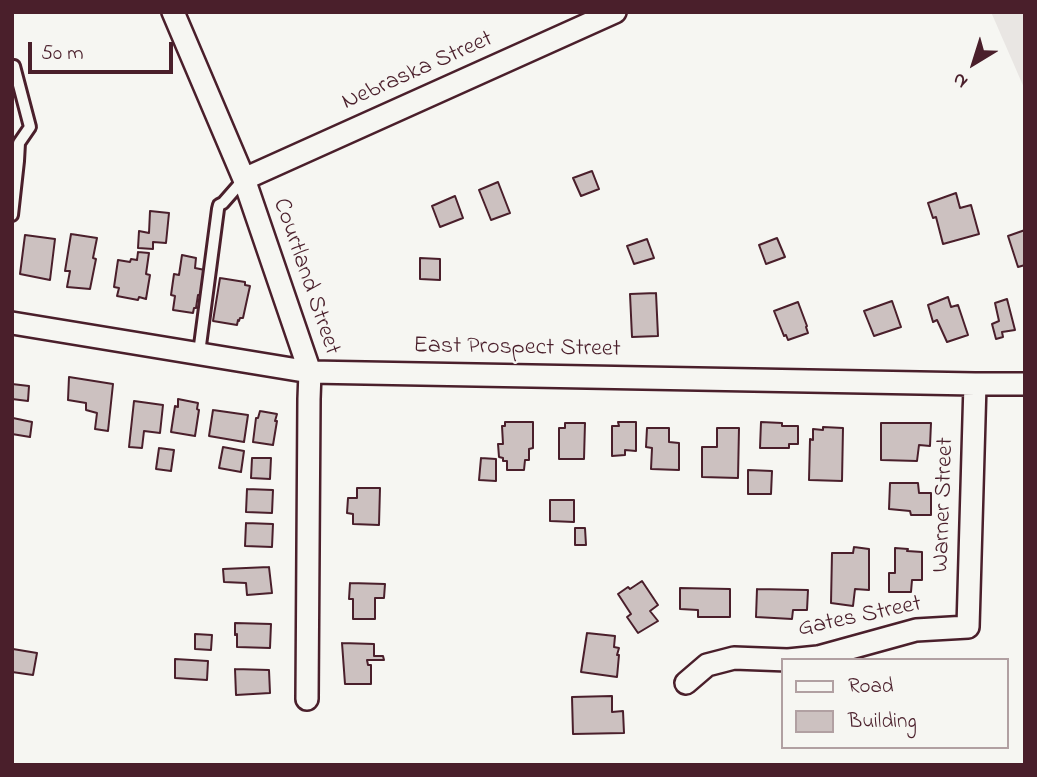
<!DOCTYPE html>
<html>
<head>
<meta charset="utf-8">
<style>
	body { margin:0 }
	#map { position:relative; width:1037px; height:777px; overflow:hidden; background:#f6f6f2; font-family:"Indie Flower",sans-serif }
	canvas { display:block }
	.frame { position:absolute; inset:0; border:14px solid #4a1f2b; pointer-events:none }
	.legend { position:absolute; left:781px; top:658px; width:228px; height:91px; box-sizing:border-box; background:#f6f6f2; border:2px solid #b1a0a2; margin:0; padding:9px 12px; list-style:none; font-size:21px; color:#4a1f2b }
	.legend li { display:flex; align-items:center; gap:14px; height:35px }
	.legend b { width:35px; border:2px solid #b1a0a2 }
	.north { position:absolute; left:939px; top:28px; width:70px; height:70px; -webkit-text-stroke:5px #f6f6f2; paint-order:stroke; rotate:218deg; font-size:19px; font-weight:700; line-height:28px; text-align:center; color:#4a1f2b }
	.north::after { content:''; display:block; margin:auto; width:24px; height:32px; background:#4a1f2b; clip-path:polygon(50% 0,100% 100%,50% 72%,0 100%) }
	.scale { position:absolute; left:28px; top:42px; width:145px; height:32px; box-sizing:border-box; border:4px solid #4a1f2b; border-top:0; padding-left:9px; font-size:21px; line-height:24px; white-space:nowrap; color:#4a1f2b; -webkit-text-stroke:5px #f6f6f2; paint-order:stroke }
</style>
</head>
<body>
<div id="map">
<canvas width="1037" height="777"></canvas>
<div class="frame"></div>
<ul class="legend">
<li><b style="height:9px;background:#f6f6f2"></b>Road</li>
<li><b style="height:19px;background:#ccc1c0"></b>Building</li>
</ul>
<div class="north">N</div>
<div class="scale">50 m</div>
</div>
<script>
const context = document.querySelector('canvas').getContext('2d');
context.lineJoin = 'round';
function fillPath(path, color) { context.fillStyle = color; context.fill(path, 'evenodd'); }
const poly = rows => new Path2D(rows.map(r => 'M' + r).join(''));
function trace(path, color, width, dash) { context.strokeStyle = color; context.lineWidth = width; context.lineCap = dash ? 'butt' : 'round'; context.setLineDash(dash || []); context.stroke(path); }
function label(font, color, halo, rows, align = 'center') {
  context.font = font + ' "Indie Flower",sans-serif'; context.lineWidth = 5; context.setLineDash([]); context.textBaseline = 'middle'; context.strokeStyle = halo; context.fillStyle = color; for (const [text, x, y, turn = 0] of rows) {
    context.save(); context.translate(x, y); context.rotate((+turn || 0) * Math.PI / 180); context.textAlign = isNaN(turn) ? turn : align; if (halo) context.strokeText(text, 0, 0); context.fillText(text, 0, 0); context.restore();
  }
}
fillPath(poly([
	[991,12,1025,12,1025,90]
]), '#e9e6e3');
const building = poly([
	[592,171,599,189,581,196,573,178,592,171],
	[498,182,510,213,491,220,479,190,498,182],
	[956,193,960,208,971,205,979,234,943,244,936,217,933,218,928,203,956,193],
	[455,196,463,218,440,227,432,206,455,196],
	[150,211,169,213,166,243,153,242,153,249,138,248,139,231,149,233,150,211],
	[1025,230,1025,265,1018,267,1008,236,1025,230],
	[71,234,97,238,93,258,96,259,90,289,67,287,70,271,65,271,71,234],
	[25,235,55,239,50,280,20,274,25,235],
	[777,238,785,257,766,264,759,245,777,238],
	[647,239,654,258,634,264,627,246,647,239],
	[138,252,149,253,146,274,150,275,146,299,139,297,138,300,117,296,119,288,114,287,118,260,130,262,131,259,137,260,138,252],
	[182,255,196,258,195,268,205,270,201,295,198,295,196,308,194,308,193,313,173,310,175,296,171,295,174,274,179,275,182,255],
	[420,258,440,259,440,280,420,279,420,258],
	[220,278,245,282,245,285,250,286,243,318,240,318,239,321,238,320,237,325,213,321,220,278],
	[656,293,658,336,632,337,630,294,656,293],
	[948,297,951,307,958,305,968,335,947,342,937,320,933,322,928,305,948,297],
	[1007,299,1015,330,1002,332,1003,337,996,339,992,324,999,321,995,303,1007,299],
	[892,301,901,327,874,336,864,311,892,301],
	[798,302,807,326,806,327,808,333,788,340,786,335,784,336,774,311,798,302],
	[69,377,113,384,108,431,95,429,97,413,86,410,86,403,68,400,69,377],
	[12,384,29,386,28,401,12,399,12,384],
	[178,399,198,403,197,409,199,410,195,436,171,432,175,406,178,407,178,399],
	[134,401,163,405,160,433,144,431,142,448,129,447,134,401],
	[213,410,248,415,244,442,209,436,213,410],
	[260,411,277,414,275,421,277,421,273,445,253,442,256,418,258,418,260,411],
	[13,418,32,422,30,437,12,434,13,418],
	[505,422,533,422,533,448,529,449,529,460,525,460,524,470,507,470,507,461,503,461,503,458,499,457,498,444,503,444,502,426,505,426,505,422],
	[618,422,636,422,636,451,625,450,625,455,612,456,612,426,619,426,618,422],
	[761,422,782,423,782,426,798,426,798,444,789,444,789,448,760,448,761,422],
	[565,423,585,423,584,459,559,459,559,428,565,428,565,423],
	[881,423,931,423,930,446,919,445,917,461,881,460,881,423],
	[823,427,843,428,842,481,809,480,810,439,813,440,813,429,823,430,823,427],
	[647,428,669,428,669,442,679,443,679,470,651,469,652,448,646,447,647,428],
	[717,428,739,428,738,478,702,477,702,447,717,447,717,428],
	[223,447,244,451,241,472,219,468,223,447],
	[159,448,174,450,171,471,156,469,159,448],
	[252,458,271,458,270,479,251,478,252,458],
	[481,458,496,459,496,481,479,480,481,458],
	[748,470,772,471,771,494,748,494,748,470],
	[890,483,918,483,919,493,931,493,931,515,911,515,910,511,889,509,890,483],
	[357,488,380,488,379,525,353,524,353,514,347,513,348,498,357,498,357,488],
	[247,489,273,490,272,513,246,512,247,489],
	[550,500,574,500,574,522,550,521,550,500],
	[246,523,273,524,272,547,245,546,246,523],
	[575,528,585,528,586,545,575,545,575,528],
	[854,547,869,549,869,590,855,589,853,606,831,603,832,553,853,553,854,547],
	[895,548,908,549,907,551,922,552,922,580,912,580,911,592,889,592,889,573,895,573,895,548],
	[269,567,272,593,247,595,246,583,224,582,223,569,269,567],
	[642,581,658,605,650,611,658,621,638,633,627,617,631,614,618,594,628,587,630,589,642,581],
	[350,583,385,584,384,598,375,598,375,619,353,619,353,599,349,599,350,583],
	[680,588,730,589,730,617,698,617,698,610,680,609,680,588],
	[757,589,808,590,807,610,793,610,792,619,756,617,757,589],
	[235,623,271,624,270,648,237,647,237,634,235,635,235,623],
	[587,633,615,636,614,647,619,648,617,655,619,655,617,677,581,672,587,633],
	[195,634,212,635,211,650,195,649,195,634],
	[342,643,374,644,374,656,383,656,384,660,367,660,368,665,371,665,371,684,345,684,342,643],
	[13,649,37,653,33,675,12,672,13,649],
	[175,659,208,661,207,680,175,678,175,659],
	[235,669,269,670,270,693,236,695,235,669],
	[612,696,612,712,623,711,624,733,573,734,572,697,612,696]
]);
fillPath(building, '#ccc1c0');
trace(building, '#4a1f2b', 2);
const lane = poly([
	[12,215,18,161,19,143,30,127,14,66],
	[199,353,218,209,219,205,223,203,244,179]
]);
const street = poly([
	[173,12,244,179,310,372,309,399,307,699],
	[244,179,615,12],
	[12,323,310,372,975,384,1025,384],
	[686,683,707,665,734,658,788,660,818,657,916,630,968,627,975,384]
]);
trace(lane, '#4a1f2b', 16);
trace(street, '#4a1f2b', 26);
trace(lane, '#f6f6f2', 10);
trace(street, '#f6f6f2', 21);
label('24px', '#4a1f2b', '#f6f6f2', [
	["Nebraska Street",418,72,-24],
	["Courtland Street",305,277,71],
	["East Prospect Street",517,349,1],
	["Warner Street",945,505,-88],
	["Gates Street",860,618,-12]
]);
</script>
</body>
</html>
